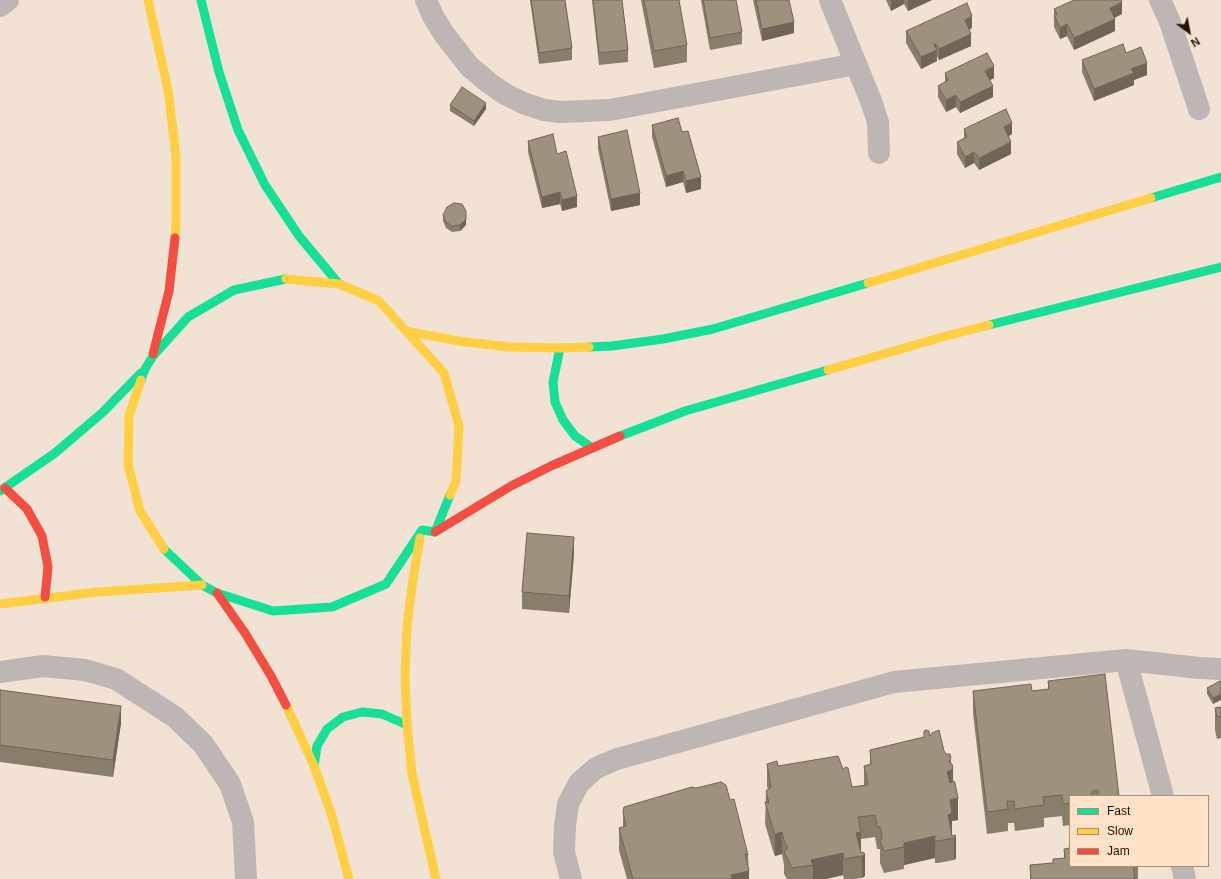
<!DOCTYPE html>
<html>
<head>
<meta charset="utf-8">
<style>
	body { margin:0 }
	#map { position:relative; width:1221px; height:879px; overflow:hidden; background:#f1e2d4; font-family:Arial,sans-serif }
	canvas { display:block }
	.legend { position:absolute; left:1069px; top:795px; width:140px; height:72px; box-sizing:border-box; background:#fee1c7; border:1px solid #a58e7a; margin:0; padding:5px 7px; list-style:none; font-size:12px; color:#1f1207 }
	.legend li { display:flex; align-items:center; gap:8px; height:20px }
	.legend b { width:20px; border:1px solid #a58e7a }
	.north { position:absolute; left:1169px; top:12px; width:40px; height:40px; -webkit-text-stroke:3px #fee1c7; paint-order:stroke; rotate:148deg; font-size:11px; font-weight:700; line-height:16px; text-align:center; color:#1f1207 }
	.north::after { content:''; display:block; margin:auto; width:14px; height:18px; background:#1f1207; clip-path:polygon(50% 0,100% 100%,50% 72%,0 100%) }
</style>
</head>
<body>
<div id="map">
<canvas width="1221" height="879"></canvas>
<ul class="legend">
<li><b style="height:5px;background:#16e098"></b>Fast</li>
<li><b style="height:5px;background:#ffcf43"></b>Slow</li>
<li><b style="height:5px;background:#f24e42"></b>Jam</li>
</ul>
<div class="north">N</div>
</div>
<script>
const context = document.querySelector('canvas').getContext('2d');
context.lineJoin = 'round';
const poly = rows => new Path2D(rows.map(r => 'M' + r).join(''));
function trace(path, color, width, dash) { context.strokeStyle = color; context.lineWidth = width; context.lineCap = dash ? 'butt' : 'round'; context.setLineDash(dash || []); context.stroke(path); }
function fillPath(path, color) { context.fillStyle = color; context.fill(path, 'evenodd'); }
trace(poly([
	[426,0,433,16,444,34,469,66,489,83,505,94,523,103,544,110,560,112,610,110,856,64],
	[830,0,871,101,878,122,879,153],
	[1160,0,1170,22,1199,109],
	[0,6,8,0],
	[1126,660,1163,796],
	[0,672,43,666,85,670,116,679,175,717,203,744,230,784,243,822,246,879],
	[1182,866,1185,879],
	[571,879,564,852,565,826,568,804,579,783,596,768,617,759,894,682,1126,660,1200,668,1221,669]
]), '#beb5b5', 22);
trace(poly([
	[201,0,219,72,238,130,265,185,299,236,339,284],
	[1151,198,1221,177],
	[989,325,1221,267],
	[589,347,612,346,663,339,713,329,868,283],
	[560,348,553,382,555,402,563,420,575,436,591,447],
	[141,380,145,369,153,356,188,317,234,290,286,279],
	[620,436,685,411,828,370],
	[0,491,55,453,102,413,141,373],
	[164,549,202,585,217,593,273,611,332,607,386,584,422,530,435,532,450,495],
	[314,766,317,746,327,729,343,717,362,712,382,714,407,725]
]), '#16e098', 9);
trace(poly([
	[148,0,168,90,176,157,176,225,175,238],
	[286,279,339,284,379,301,444,373,459,426,456,481,450,495],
	[868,283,1151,198],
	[406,331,458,341,509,347,560,348,589,347],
	[828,370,946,336,989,325],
	[141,380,129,416,128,464,140,511,164,549],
	[420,538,413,579,407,627,405,676,407,725,412,774,436,879],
	[0,604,97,592,202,585],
	[286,705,314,766,331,813,349,879]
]), '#ffcf43', 9);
trace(poly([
	[153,354,169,291,175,238],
	[5,488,27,509,42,536,48,567,45,597],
	[435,532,511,486,551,466,620,436],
	[217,593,245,633,271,676,286,705]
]), '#f24e42', 9);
fillPath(poly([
	[530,0,565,0,572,48,572,60,539,64],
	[592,0,622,0,628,50,628,62,599,65],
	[641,0,679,0,687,45,687,62,654,68],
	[701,0,736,0,742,32,742,44,710,50],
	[753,0,789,0,794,33,762,41],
	[886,0,932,0,908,11,904,4,891,11],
	[1054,9,1122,14,1114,18,1115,31,1074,50,1067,36,1060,39,1054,27],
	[972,28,969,29,971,46,939,60,937,56,937,61,921,69,906,43,906,31],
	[1126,53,1147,75,1134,80,1134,85,1094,101,1082,72,1082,60],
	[945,73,994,78,990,80,993,97,960,113,956,107,946,112,938,97,938,86,945,82],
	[450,105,486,109,474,126,450,111],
	[652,125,682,132,701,189,686,193,683,182,666,187,652,137],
	[964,129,1012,134,1009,136,1011,154,979,170,974,163,965,168,957,154,957,142,964,138],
	[598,137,640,205,611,211,598,149],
	[528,141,557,154,577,207,562,211,560,204,542,208,528,152],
	[443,215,466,225,460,231,452,232,446,228,443,221],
	[574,554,569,613,522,609,522,592],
	[1048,681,1119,796,1070,796,1070,825,1063,826,1062,816,1044,818,1044,827,1015,831,1014,823,1008,823,1008,831,987,834,973,713,973,691,1032,691,1048,689],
	[1220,681,1213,704,1207,694,1207,688],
	[0,693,121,723,113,777,0,762],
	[1221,707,1221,738,1217,739,1215,730,1215,708],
	[924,731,930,736,944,751,951,763,958,820,952,821,952,836,955,835,956,858,954,860,938,863,935,863,935,858,904,865,904,869,884,873,880,863,880,849,877,849,875,837,861,839,861,853,863,852,865,876,862,878,854,879,844,879,843,875,826,879,787,879,784,874,784,865,782,854,775,856,774,854,765,824,766,791,768,790,767,786,767,764,778,766,843,769,852,787,864,785,864,766,870,765,870,750,924,737],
	[730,800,748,855,749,879,627,879,619,850,619,828,623,827,623,812],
	[1064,849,1070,866,1138,866,1138,879,1030,879,1030,865,1053,863,1064,858]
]), '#887e6c');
fillPath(poly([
	[891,0,904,0,904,4,891,11],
	[908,0,932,0,908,11],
	[1122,2,1122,14,1110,20,1110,8],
	[972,16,972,28,965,32,965,20],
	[1115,19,1115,31,1074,50,1074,38],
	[794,22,794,33,762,41,762,29],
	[1067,24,1067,36,1060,39,1060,28],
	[971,34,971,46,939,60,939,49],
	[936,44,937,61,921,69,921,57,934,45],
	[1147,63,1147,75,1134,80,1134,85,1094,101,1094,89,1131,69],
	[994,66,994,78,985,83,985,71],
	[993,86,993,97,960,113,960,102],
	[956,95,956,107,946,112,946,100],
	[486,103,486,109,474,126,474,121],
	[1012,123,1012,134,1004,139,1004,127],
	[1011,142,1011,154,979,170,979,158],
	[974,152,974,163,965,168,965,157],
	[683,171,683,182,666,187,666,176],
	[701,177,701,189,686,193,686,181],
	[560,192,560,204,542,208,542,197],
	[640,193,640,205,611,211,611,199],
	[577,196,577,207,562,211,562,200],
	[466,219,466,225,460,231,460,225],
	[574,537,574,554,569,613,569,596],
	[1221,694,1221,700,1213,704,1213,698],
	[121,706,121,723,113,777,113,760],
	[951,758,951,770,953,769,953,791,947,794,947,772],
	[958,798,958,820,952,821,952,835,948,815,950,800],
	[782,832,782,854,775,856,775,834],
	[861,832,861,854,856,833],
	[935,836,935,858,904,865,904,843],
	[956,836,956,858,954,860,954,838],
	[843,853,843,875,826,879,813,879,813,865,811,860],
	[865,854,865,876,862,878,862,856],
	[749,871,749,879,731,879,731,875]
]), '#6f6658');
const building = poly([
	[531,0,565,0,572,48,539,53,531,0],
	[593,0,622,0,628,50,599,53,593,0],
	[644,0,679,0,687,45,654,51,644,0],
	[703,0,736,0,742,32,710,38,703,0],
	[756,0,789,0,794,22,762,29,756,0],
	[1074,0,1121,0,1122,2,1110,8,1115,19,1074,38,1067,24,1060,28,1054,15,1057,14,1054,9,1074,0],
	[967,3,972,16,965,20,971,34,939,49,936,44,934,45,937,50,921,57,906,31,967,3],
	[1123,44,1126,53,1141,47,1147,63,1131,69,1134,73,1094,89,1082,60,1123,44],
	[987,53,994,66,985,71,993,86,960,102,956,95,946,100,938,86,948,80,945,73,987,53],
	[462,87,486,103,474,121,450,105,462,87],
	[1006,109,1012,123,1004,127,1011,142,979,158,974,152,965,157,957,142,967,137,964,129,1006,109],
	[678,118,682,132,688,131,701,177,686,181,683,171,666,176,652,125,678,118],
	[627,130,640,193,611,199,598,137,627,130],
	[553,134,557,154,566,151,577,196,562,200,560,192,542,197,528,141,553,134],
	[454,203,462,204,466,211,466,219,460,225,452,226,446,222,443,215,447,207,454,203],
	[527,533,574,537,569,596,522,592,527,533],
	[1105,674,1119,796,1098,796,1098,790,1092,791,1092,796,1070,796,1070,803,1063,804,1062,795,1043,797,1044,805,1015,809,1014,801,1007,801,1008,809,987,812,973,691,1031,684,1032,691,1049,689,1048,681,1105,674],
	[1220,681,1221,684,1221,694,1213,698,1207,688,1220,681],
	[0,690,121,706,113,760,0,745,0,690],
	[1221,707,1221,716,1217,717,1215,708,1221,707],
	[926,730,929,731,930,736,932,733,939,730,944,751,946,754,950,754,951,758,949,762,952,764,953,769,947,772,950,783,954,781,955,783,958,798,950,800,952,813,948,815,952,836,955,835,956,836,954,838,938,841,935,841,935,836,904,843,904,847,884,851,880,841,880,839,882,839,881,830,880,827,877,827,875,815,858,817,861,832,856,833,861,853,863,852,865,854,862,856,844,859,843,853,811,860,813,865,792,868,784,852,788,847,785,844,782,832,775,834,774,832,765,802,769,803,766,791,771,787,767,764,777,761,778,766,838,756,843,769,846,767,848,768,852,787,868,785,864,766,871,764,870,750,924,737,924,731,926,730],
	[721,782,726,785,730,800,734,799,748,855,745,854,749,871,731,875,732,879,633,879,619,828,626,826,623,812,624,807,692,787,696,788,721,782],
	[1070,848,1070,866,1133,866,1135,879,1031,879,1030,865,1053,863,1053,859,1065,858,1064,849,1070,848]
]);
fillPath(building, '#9e927e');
trace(building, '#6f6658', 1);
</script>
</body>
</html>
